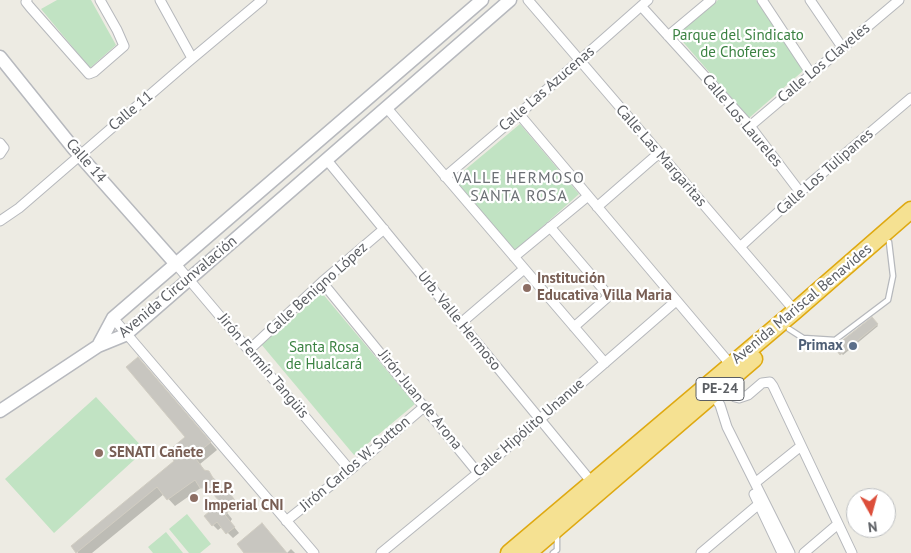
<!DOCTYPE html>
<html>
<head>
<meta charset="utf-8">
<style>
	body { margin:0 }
	#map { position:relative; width:911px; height:553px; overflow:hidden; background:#edebe3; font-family:"PT Sans",sans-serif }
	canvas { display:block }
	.north { position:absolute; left:846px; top:488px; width:50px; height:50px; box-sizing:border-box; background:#fff; border:1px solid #bdbfc1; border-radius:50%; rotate:173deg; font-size:14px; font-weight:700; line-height:20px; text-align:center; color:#5b5e63 }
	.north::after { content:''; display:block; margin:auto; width:18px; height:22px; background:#dc4e3a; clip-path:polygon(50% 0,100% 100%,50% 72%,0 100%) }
</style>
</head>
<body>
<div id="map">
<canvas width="911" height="553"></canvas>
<div class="north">N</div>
</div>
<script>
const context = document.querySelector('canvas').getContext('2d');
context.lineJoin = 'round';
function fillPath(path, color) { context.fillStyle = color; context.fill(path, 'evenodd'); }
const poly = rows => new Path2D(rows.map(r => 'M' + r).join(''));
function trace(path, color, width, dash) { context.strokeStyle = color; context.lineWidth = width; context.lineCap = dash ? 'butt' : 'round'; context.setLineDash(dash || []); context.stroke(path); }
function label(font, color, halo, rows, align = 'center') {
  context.font = font + ' "PT Sans",sans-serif'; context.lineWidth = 4.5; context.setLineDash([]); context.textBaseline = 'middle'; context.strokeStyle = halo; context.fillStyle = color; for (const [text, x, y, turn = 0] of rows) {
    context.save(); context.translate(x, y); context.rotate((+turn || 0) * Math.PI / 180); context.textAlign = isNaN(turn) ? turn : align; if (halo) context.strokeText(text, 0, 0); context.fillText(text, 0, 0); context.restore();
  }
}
fillPath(poly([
	[57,0,91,0,116,45,90,68,41,9],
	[718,0,756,0,804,70,749,118,677,35],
	[520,124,579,194,515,251,454,179],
	[322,293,415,404,354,455,261,344],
	[96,397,145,450,54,533,5,479],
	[187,514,211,544,200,553,189,553,169,529],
	[166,532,183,553,153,553,148,547]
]), '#c1e3c3');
fillPath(poly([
	[872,319,878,326,843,355,835,347],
	[145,366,217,450,200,464,206,472,216,480,220,486,220,492,225,488,239,505,230,512,215,494,209,494,202,487,175,506,164,494,92,553,78,553,73,546,175,461,187,437],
	[225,510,232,519,230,522,239,533,233,538,222,527,218,530,213,525],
	[291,549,295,553,287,553]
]), '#0003');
const building = poly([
	[872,317,878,324,840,355,834,347,872,317],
	[138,357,211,442,194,456,204,470,209,471,213,478,214,495,208,488,200,488,195,480,167,500,157,487,76,553,71,546,174,461,167,452,185,437,126,367,138,357],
	[225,487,234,499,224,507,214,495,225,487],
	[220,503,228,513,225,515,235,527,226,534,217,522,212,526,204,516,220,503],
	[262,523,287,553,244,553,237,544,262,523]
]);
fillPath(building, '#c8c6c0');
trace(building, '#d1cdc2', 1);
const lane = poly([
	[789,329,803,338,835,340,888,300,893,276,889,242],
	[553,553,557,550,557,534]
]);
const street = poly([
	[27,0,26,2,30,7,89,74,94,72,124,46,117,30,100,0],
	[160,0,192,58],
	[528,0,795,311],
	[762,0,811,74],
	[810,0,842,47],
	[641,6,750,126,800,192],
	[668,36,711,0],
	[386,107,605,363],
	[519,114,731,365],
	[750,126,899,0],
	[0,143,4,148,0,154],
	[326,159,594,485],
	[445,177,519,114,648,0],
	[597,207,659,153],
	[0,221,19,208,188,62,262,0],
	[550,227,609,296,574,327],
	[740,247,800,192,911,98],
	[514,257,588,196],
	[175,263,350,470],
	[322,282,478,473],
	[113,318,314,553],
	[461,323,524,269],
	[249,350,322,282,384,229],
	[725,385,735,397,739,398,748,395,762,383,770,382,773,386,852,553],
	[713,395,720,405,727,427,790,553],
	[755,483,801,446],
	[754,494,782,553],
	[286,521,350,470,425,406],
	[381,553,478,473,676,301],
	[701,553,759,504],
	[804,553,838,524]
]);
const secondary = poly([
	[0,57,74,149,175,263],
	[98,346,113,318,482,0],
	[0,411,98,346,125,335,510,0]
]);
const highway = poly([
	[509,553,795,311,911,210],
	[528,553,754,359]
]);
trace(lane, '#b6b8bc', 7);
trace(street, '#b6b8bc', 11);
trace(secondary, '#b7b9be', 15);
trace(highway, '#dfa911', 19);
trace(lane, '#fff', 4.5);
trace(street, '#fff', 9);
trace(secondary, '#fff', 12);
trace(highway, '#f5e192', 16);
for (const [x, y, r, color] of [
	[527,288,5,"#8d6e63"],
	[853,346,5,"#5c6f8a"],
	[99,453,5,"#8d6e63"],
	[194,498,5,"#8d6e63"]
]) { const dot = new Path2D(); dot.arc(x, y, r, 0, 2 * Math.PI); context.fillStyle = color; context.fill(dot); trace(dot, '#fff', 2); }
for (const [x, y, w] of [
	[720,389,48]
]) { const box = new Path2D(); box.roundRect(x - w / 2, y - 11.5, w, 23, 4); context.fillStyle = '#fff'; context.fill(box); trace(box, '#5b5e63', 1); }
label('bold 14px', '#5b5e63', null, [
	["PE-24",720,389]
]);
label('15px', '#3b8242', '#fff', [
	["Parque del Sindicato",738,36],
	["de Choferes",738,53],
	["Santa Rosa",324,348],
	["de Hualcará",324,365]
]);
label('15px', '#5b5e63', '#fff', [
	["Calle Los Claveles",824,63,-40],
	["Calle Las Azucenas",547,89,-41],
	["Calle 11",131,111,-40],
	["Calle Los Laureles",742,121,50],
	["Calle Las Margaritas",661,156,49],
	["Calle 14",86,161,49],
	["Calle Los Tulipanes",825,172,-41],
	["Avenida Circunvalación",178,287,-40],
	["Calle Benigno López",317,289,-42],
	["Avenida Mariscal Benavides",802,304,-40],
	["Urb. Valle Hermoso",459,321,51],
	["Jirón Fermín Tangüis",263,366,50],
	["Jirón Juan de Arona",420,400,51],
	["Calle Hipólito Unanue",529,428,-41],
	["Jirón Carlos W. Sutton",355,464,-40]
]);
label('bold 15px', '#785e54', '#fff', [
	["Institución",537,279],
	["Educativa Villa Maria",537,296],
	["SENATI Cañete",109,453],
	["I.E.P.",204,489],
	["Imperial CNI",204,506]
], 'left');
label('bold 15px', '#4e5e75', '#fff', [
	["Primax",843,346]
], 'right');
context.letterSpacing = '1px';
label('16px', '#6c7075', '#fff', [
	["VALLE HERMOSO",519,178],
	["SANTA ROSA",519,196]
]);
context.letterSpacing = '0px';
</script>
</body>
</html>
